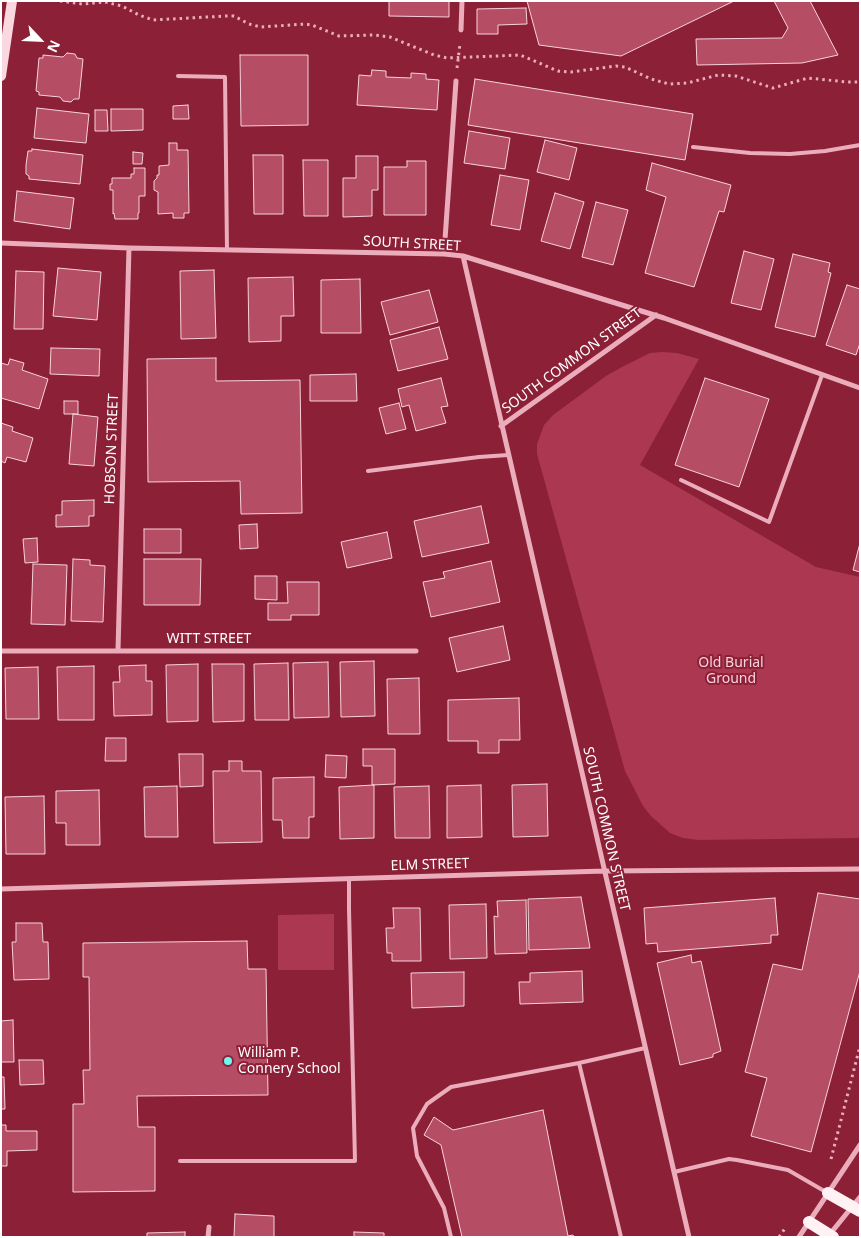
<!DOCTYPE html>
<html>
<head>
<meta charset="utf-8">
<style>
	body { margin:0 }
	#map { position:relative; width:861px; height:1238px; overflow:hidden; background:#8b2037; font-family:"Noto Sans",sans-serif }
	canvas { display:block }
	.frame { position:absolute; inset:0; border:2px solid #fff; pointer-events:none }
	.north { position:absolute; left:15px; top:15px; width:50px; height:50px; -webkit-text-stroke:4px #8b2037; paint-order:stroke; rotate:115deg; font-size:14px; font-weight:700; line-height:20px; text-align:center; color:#fff }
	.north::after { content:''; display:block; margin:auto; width:18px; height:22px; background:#fff; clip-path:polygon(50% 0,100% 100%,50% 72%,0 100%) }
</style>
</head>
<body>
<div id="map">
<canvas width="861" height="1238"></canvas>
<div class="frame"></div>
<div class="north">N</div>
</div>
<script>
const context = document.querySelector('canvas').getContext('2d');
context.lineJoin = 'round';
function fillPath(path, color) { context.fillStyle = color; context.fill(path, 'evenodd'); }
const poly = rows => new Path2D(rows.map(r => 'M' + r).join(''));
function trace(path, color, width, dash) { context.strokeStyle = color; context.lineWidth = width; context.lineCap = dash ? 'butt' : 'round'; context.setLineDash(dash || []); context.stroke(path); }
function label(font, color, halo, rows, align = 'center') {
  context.font = font + ' "Noto Sans",sans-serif'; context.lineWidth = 4; context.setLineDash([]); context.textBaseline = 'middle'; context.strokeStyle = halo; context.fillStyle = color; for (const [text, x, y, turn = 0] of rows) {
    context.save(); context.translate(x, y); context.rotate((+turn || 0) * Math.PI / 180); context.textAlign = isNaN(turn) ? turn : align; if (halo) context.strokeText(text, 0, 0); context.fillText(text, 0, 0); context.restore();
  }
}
fillPath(poly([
	[662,352,677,353,699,359,640,465,816,567,860,577,860,838,698,840,683,838,670,833,651,816,643,806,625,771,537,454,537,444,544,425,553,415,606,376,622,367,650,353],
	[334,914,334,970,278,970,278,915]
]), '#ab3751');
const building = poly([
	[389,1,449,1,449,17,389,16,389,1],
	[527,1,734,1,621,56,539,45,527,1],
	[774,1,810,1,838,55,802,63,697,65,696,39,782,38,788,28,774,1],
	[526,8,527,24,498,25,498,34,477,34,477,9,526,8],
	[67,53,75,54,77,58,83,59,79,99,74,99,71,102,63,101,60,97,39,95,39,92,36,91,39,58,43,58,43,55,63,57,67,53],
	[240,55,308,55,308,125,241,126,240,55],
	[372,70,386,71,386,77,411,78,411,73,426,74,426,79,439,80,437,110,357,105,359,75,371,76,372,70],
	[475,79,693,114,685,160,468,125,475,79],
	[188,105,189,119,173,119,173,106,188,105],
	[37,108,89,114,86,143,34,138,37,108],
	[111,109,143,109,143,130,111,131,111,109],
	[95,110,107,110,108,131,95,131,95,110],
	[469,131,510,138,505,169,464,163,469,131],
	[545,140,577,148,569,180,537,172,545,140],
	[169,143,177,143,177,150,188,150,189,213,184,213,184,218,173,218,173,213,158,214,158,192,154,190,154,181,157,178,157,175,159,175,159,166,169,165,169,143],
	[32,149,83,155,80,184,29,179,29,176,26,174,26,165,28,151,32,151,32,149],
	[133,152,143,153,142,164,133,164,133,152],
	[253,155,283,155,283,214,254,214,253,155],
	[356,156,378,156,378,190,372,190,372,216,343,217,343,178,356,178,356,156],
	[303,160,328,160,328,216,304,216,303,160],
	[407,161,426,161,426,215,384,215,384,167,407,167,407,161],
	[652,163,731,185,724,212,719,211,694,287,645,273,666,197,646,190,652,163],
	[134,168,145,168,145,196,139,196,139,213,138,213,138,219,115,219,114,213,113,214,113,190,110,190,110,184,112,184,112,178,131,178,131,174,134,174,134,168],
	[500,175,529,180,520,230,491,225,500,175],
	[17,191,74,198,70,229,14,221,17,191],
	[555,193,584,202,570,249,541,241,555,193],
	[596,202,628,210,613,265,582,257,596,202],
	[744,251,774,259,761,310,731,303,744,251],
	[793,254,830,263,828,272,831,273,815,337,775,327,793,254],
	[58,268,101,272,97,320,53,316,58,268],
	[214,270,216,338,181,339,180,271,214,270],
	[16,271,44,272,43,329,14,329,16,271],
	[293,277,294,316,281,316,281,341,249,342,248,278,293,277],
	[360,279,361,333,321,333,321,280,360,279],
	[847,285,860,289,860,343,856,355,826,345,847,285],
	[429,290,438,322,390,335,381,302,429,290],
	[439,327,448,359,398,371,390,340,439,327],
	[51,348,100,349,99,376,50,374,51,348],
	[216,358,216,381,300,380,302,513,241,514,240,481,148,482,147,359,216,358],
	[10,359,24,363,22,370,48,379,39,409,1,398,1,363,8,365,10,359],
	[356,374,357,401,310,401,310,375,356,374],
	[441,378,448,406,441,407,446,423,416,431,409,405,402,407,398,389,441,378],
	[705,378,769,399,739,487,675,465,705,378],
	[64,401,78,401,78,414,64,414,64,401],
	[399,403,406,429,386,434,379,408,399,403],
	[73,414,98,417,94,466,69,464,73,414],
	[1,423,13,427,12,431,33,438,26,462,7,457,5,463,1,461,1,423],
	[94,500,94,516,89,516,89,526,56,527,56,515,62,515,62,501,94,500],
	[481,506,489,543,422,557,414,521,481,506],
	[257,524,258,548,240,549,239,525,257,524],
	[144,529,181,529,181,553,144,553,144,529],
	[387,532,392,558,347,568,341,542,387,532],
	[37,538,38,562,25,563,23,539,37,538],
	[860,543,860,572,853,570,860,543],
	[73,559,90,560,90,565,105,566,103,622,71,621,73,559],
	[144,559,201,559,200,605,144,605,144,559],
	[491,561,500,602,431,617,423,582,445,578,443,572,491,561],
	[33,564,67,565,65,625,31,624,33,564],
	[255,576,277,576,277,600,255,599,255,576],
	[287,582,319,582,319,615,291,615,291,620,268,620,268,603,288,603,287,582],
	[503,626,510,660,457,672,449,638,503,626],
	[374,661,375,716,341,717,340,662,374,661],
	[328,662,329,717,294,718,293,663,328,662],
	[288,663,289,720,255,720,254,664,288,663],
	[198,664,198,721,167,722,166,665,198,664],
	[212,664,244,664,244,721,213,722,212,664],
	[146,665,146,681,152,681,152,715,114,716,113,682,120,682,119,666,146,665],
	[94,666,94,720,58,720,57,667,94,666],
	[38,667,39,719,6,719,5,668,38,667],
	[419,678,420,734,388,734,387,679,419,678],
	[519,698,520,740,499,740,499,753,478,753,478,741,448,741,448,700,519,698],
	[106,738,126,738,126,761,105,761,106,738],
	[363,749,395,749,395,784,372,785,372,766,363,766,363,749],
	[179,754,203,754,203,786,180,787,179,754],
	[326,755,347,756,346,778,325,777,326,755],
	[229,761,242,761,242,771,261,771,262,842,214,843,213,771,229,771,229,761],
	[314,777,314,817,309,817,309,838,283,838,282,820,273,820,273,778,314,777],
	[547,784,548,836,513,837,512,785,547,784],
	[374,785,374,838,340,839,339,787,374,785],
	[481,785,482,837,447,838,447,786,481,785],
	[177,786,178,837,145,837,144,787,177,786],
	[429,786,430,838,395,838,394,787,429,786],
	[99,790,100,845,66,845,66,823,56,823,56,791,99,790],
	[44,796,45,854,6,854,5,797,44,796],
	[818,893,860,899,860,971,811,1152,751,1136,767,1078,745,1072,773,964,802,970,818,893],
	[581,897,590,948,529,950,528,899,581,897],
	[775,898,778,935,771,935,771,943,658,952,657,943,646,944,644,908,775,898],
	[526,900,527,953,495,954,494,916,498,917,497,901,526,900],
	[486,904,487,958,450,959,449,905,486,904],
	[393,908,420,908,421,961,392,961,392,953,387,953,386,928,394,928,393,908],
	[16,923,42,923,43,942,48,942,49,979,14,980,12,942,16,942,16,923],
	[247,941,248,969,266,969,268,1095,137,1096,138,1127,155,1127,155,1191,73,1192,73,1104,84,1104,83,1070,90,1070,89,977,83,977,83,943,247,941],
	[691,955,692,963,701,961,721,1051,713,1054,713,1057,680,1065,657,963,691,955],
	[582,971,583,1002,520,1004,519,982,530,982,530,973,582,971],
	[464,972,464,1006,412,1008,411,973,464,972],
	[13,1020,14,1062,1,1062,1,1021,13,1020],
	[19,1060,43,1060,44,1084,20,1085,19,1060],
	[1,1077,4,1077,5,1109,1,1109,1,1077],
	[543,1110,568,1236,573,1235,574,1237,462,1237,441,1145,424,1135,434,1117,453,1130,543,1110],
	[1,1125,6,1125,6,1131,37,1131,37,1150,7,1151,7,1166,1,1166,1,1125],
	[235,1214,274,1216,274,1237,234,1237,235,1214],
	[185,1232,185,1237,147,1237,147,1233,185,1232],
	[354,1232,384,1233,384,1237,354,1237,354,1232]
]);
fillPath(building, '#b54d64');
trace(building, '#f8d2db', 1);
trace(poly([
	[60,1,82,4,105,2,122,6,139,15,153,20,226,16,234,16,249,24,261,27,305,24,312,25,339,36,374,35,390,37,434,55,447,58,520,55,558,71,571,72,616,66,625,67,651,79,669,84,687,83,718,75,736,76,773,88,808,78,847,82,860,82],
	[457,68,460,44],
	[831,1159,860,1046],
	[779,1237,786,1227]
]), '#ebadbb', 3, [2.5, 4]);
trace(poly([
	[178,76,225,77,227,250],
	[693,147,750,153,790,154,825,151,860,145],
	[368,471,479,457,508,455],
	[681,480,769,522,822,375],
	[180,1161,355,1161,349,909,349,879],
	[674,1172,729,1159,737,1160,788,1170,826,1192],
	[451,1237,444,1208,417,1156,413,1128,427,1104,451,1087,579,1063],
	[621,1237,579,1063,645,1048]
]), '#ebadbb', 4);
trace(poly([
	[461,30,462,1],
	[1,243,129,248,444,254,463,256,664,318,860,388],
	[444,254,456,81],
	[463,256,689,1237],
	[501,426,656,315],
	[118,650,129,248],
	[1,651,416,651],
	[1,889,605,871,860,869],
	[830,1234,860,1197],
	[208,1237,209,1227],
	[799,1237,860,1145]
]), '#ebadbb', 5);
trace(poly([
	[1,76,12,1]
]), '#f9d8df', 10);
trace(poly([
	[828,1193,860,1211],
	[809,1222,833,1237]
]), '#fef2f4', 12);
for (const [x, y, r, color] of [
	[228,1061,5,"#6df9ef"]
]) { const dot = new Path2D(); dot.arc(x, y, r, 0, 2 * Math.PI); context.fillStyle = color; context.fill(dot); trace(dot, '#8b2037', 2); }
label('14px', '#fff', '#8b2037', [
	["SOUTH STREET",412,244,3],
	["SOUTH COMMON STREET",572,361,-36],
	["HOBSON STREET",112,449,-88],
	["WITT STREET",209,639],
	["SOUTH COMMON STREET",606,829,77],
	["ELM STREET",430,865,-2]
]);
label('14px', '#f8d2db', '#8b2037', [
	["Old Burial",731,663],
	["Ground",731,679]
]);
label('14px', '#fff', '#8b2037', [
	["William P.",238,1053],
	["Connery School",238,1069]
], 'left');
</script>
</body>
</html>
